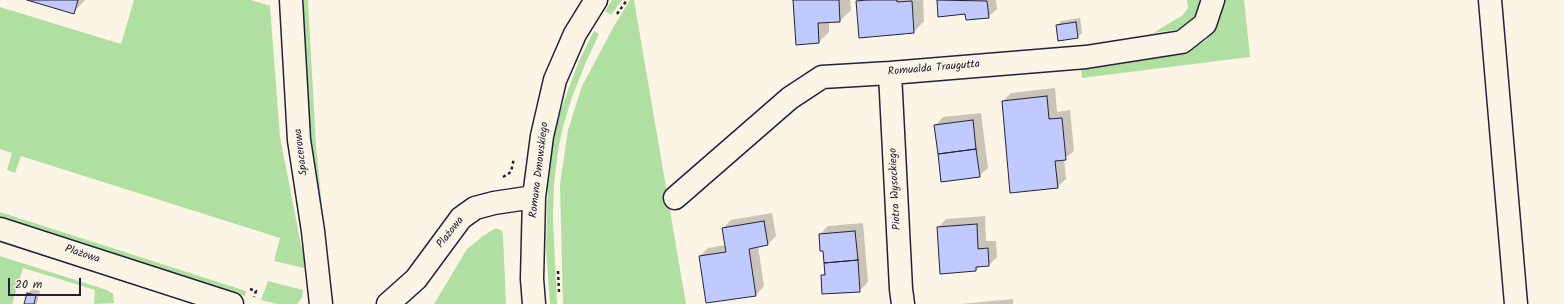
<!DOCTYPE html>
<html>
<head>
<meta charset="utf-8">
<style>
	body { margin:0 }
	#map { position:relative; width:1564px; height:304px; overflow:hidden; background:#fcf5e5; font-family:Kalam,sans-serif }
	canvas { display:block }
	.scale { position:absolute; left:8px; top:278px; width:73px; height:18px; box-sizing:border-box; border:2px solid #22223b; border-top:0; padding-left:5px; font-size:12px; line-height:14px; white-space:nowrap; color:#22223b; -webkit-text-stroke:3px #fcf5e5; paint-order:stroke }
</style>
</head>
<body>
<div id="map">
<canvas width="1564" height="304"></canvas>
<div class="scale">20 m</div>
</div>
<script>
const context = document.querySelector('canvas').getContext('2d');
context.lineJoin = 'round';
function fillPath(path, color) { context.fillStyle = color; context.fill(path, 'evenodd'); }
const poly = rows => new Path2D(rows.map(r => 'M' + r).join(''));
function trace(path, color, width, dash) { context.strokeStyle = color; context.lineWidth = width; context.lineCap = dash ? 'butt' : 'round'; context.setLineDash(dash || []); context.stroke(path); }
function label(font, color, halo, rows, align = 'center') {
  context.font = font + ' Kalam,sans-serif'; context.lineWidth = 3; context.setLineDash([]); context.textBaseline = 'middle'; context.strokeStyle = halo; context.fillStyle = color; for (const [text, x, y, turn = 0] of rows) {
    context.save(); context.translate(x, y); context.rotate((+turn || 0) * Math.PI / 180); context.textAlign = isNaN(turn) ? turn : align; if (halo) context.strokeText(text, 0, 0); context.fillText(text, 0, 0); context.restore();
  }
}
fillPath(poly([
	[134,0,251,0,270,6,280,137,301,245,304,254,304,268,274,261,280,238,21,156,15,173,7,170,12,153,0,149,0,7,121,44],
	[298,0,308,0,316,146,330,288,307,140],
	[612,0,622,0,611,15,605,11],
	[630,0,634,0,686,304,563,304,560,184,568,130,582,86,614,26],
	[1187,0,1205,0,1193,18,1181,29,1153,33,1183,15,1188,8],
	[1223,0,1244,0,1250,57,1082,78,1081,68,1186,52,1206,40,1214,27],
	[594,31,599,34,586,62,572,97,563,126,558,151,554,184,553,219,557,304,550,304,546,248,548,183,551,156,557,122,568,90,580,59],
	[0,212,246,291,245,296,0,218],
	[494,229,499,229,502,231,503,235,506,304,434,304,467,249,483,236],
	[0,256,107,290,113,294,114,303,94,304,95,290,23,268,12,304,0,304],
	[268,281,303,290,302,298,297,304,277,304,261,300]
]), '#afe0a1');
fillPath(poly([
	[30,0,85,0,73,13],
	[794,0,850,0,851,10,840,21,829,21,829,32,819,42],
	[858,0,923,0,924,21,914,32,857,1],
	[938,0,996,0,997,9,988,17,966,13,939,16],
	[1080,18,1082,33,1078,37,1057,26,1061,21],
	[1055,88,1057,112,1070,110,1074,151,1064,159,1066,179,1057,187,1003,101,1011,93],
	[981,113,988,168,979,176,935,126,943,117],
	[772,213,776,236,768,244,758,246,764,286,756,295,707,302,700,256,708,248,726,245,723,228,731,220],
	[985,216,986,241,996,241,997,257,989,265,980,266,976,270,938,228,946,219],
	[863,223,868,282,859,291,822,276,825,272,824,250,820,234,828,226],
	[32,289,40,291,37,304,25,304,28,293],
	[1013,299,1013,304,961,304]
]), '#0003');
const building = poly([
	[27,0,78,0,74,14,27,0],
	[793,0,839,0,840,22,818,23,819,43,796,45,793,0],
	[867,0,897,0,897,2,912,1,914,33,859,38,856,1,867,0],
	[937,0,987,1,989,18,966,20,965,14,938,17,937,0],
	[1076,22,1078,38,1058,41,1056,25,1076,22],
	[1047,96,1049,119,1062,118,1066,160,1055,161,1058,188,1010,193,1002,101,1047,96],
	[973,120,976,149,938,154,934,125,973,120],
	[976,149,980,177,941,182,938,154,976,149],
	[764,221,768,245,749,249,756,296,706,303,699,256,726,252,722,228,764,221],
	[977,224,978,249,988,248,989,266,976,267,976,271,940,274,937,227,977,224],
	[855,231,858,260,824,263,823,251,820,251,819,234,855,231],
	[858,260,860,292,822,294,821,275,825,275,824,263,858,260],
	[27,293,36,295,34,304,24,304,27,293]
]);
fillPath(building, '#c1cafc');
trace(building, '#22223b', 1);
const minor = poly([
	[291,0,299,140,313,231,321,304],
	[1490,0,1516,304],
	[890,73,901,289,903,304],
	[675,198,790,98,822,77,890,73,1086,57,1182,42,1205,24,1213,0],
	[0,229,232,304],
	[388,304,416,279,461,218,475,208,494,203,534,197],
	[534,304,532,279,534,197,542,136,555,80,575,34,596,0]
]);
trace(minor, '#22223b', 25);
trace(poly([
	[617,14,627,0],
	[503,177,511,172,514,158],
	[558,271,559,292],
	[250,289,256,291,254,297]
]), '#22223b', 2.5, [3, 3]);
trace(minor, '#fcf5e5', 22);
label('11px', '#22223b', '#fcf5e5', [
	["Romualda Traugutta",934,69,-5],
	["Spacerowa",302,152,-97],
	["Romana Dmowskiego",540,170,-83],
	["Piotra Wysockiego",896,189,-93],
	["Plażowa",451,233,-52],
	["Plażowa",82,255,18]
]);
</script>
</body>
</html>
